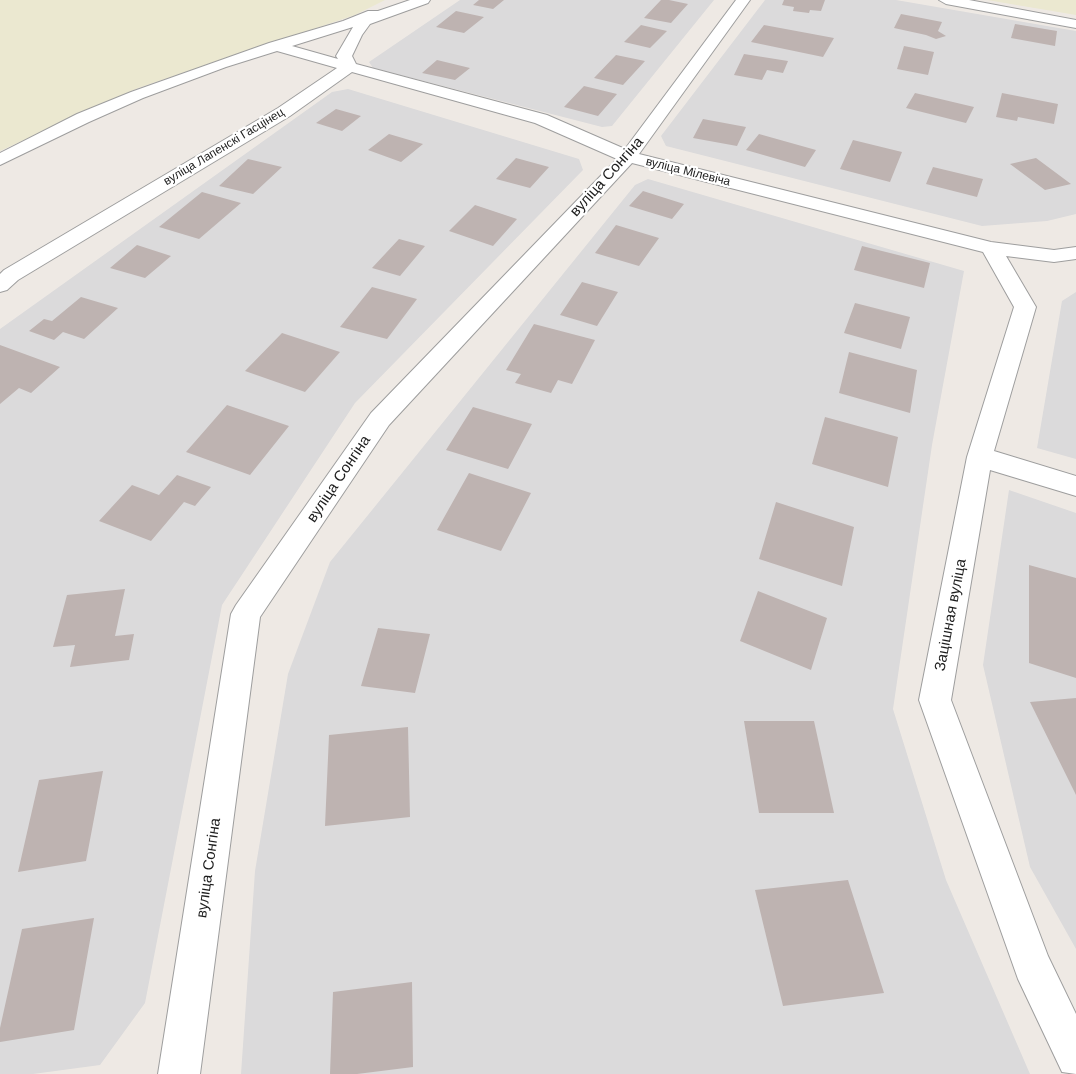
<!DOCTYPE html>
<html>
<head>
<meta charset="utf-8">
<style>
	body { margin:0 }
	canvas { display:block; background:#eee9e4 }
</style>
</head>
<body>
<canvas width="1076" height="1074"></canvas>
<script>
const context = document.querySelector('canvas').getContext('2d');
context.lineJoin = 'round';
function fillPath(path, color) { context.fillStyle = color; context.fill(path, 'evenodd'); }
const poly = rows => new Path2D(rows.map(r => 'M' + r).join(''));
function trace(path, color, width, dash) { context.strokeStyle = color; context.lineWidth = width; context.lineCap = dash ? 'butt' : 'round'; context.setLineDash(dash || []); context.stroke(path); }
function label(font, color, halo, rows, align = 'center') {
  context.font = font + ' Helvetica,sans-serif'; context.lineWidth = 4.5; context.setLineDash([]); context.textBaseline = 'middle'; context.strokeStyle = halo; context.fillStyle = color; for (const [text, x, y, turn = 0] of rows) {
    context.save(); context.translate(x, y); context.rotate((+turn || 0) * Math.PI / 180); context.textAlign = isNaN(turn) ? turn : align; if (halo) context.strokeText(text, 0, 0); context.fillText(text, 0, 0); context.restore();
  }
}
fillPath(poly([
	[460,0,714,0,612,126,602,127,373,68,369,62],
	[765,0,896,0,1076,31,1076,214,1047,221,982,226,666,146,661,136],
	[348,89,579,159,583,170,355,403,222,605,145,1003,100,1065,33,1074,0,1074,0,329,332,92],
	[648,179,964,271,932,445,893,709,946,880,1030,1074,241,1074,255,871,288,674,330,562,635,185],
	[1076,292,1076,459,1037,448,1062,301],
	[1009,490,1076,513,1076,949,1030,867,983,665]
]), '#dbdadb');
fillPath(poly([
	[0,0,385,0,355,15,138,88,0,151],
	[987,0,1076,0,1076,15]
]), '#ebe8d0');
fillPath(poly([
	[479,0,504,0,493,9,473,5],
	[661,0,669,0,688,4,671,23,644,18],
	[784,0,825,0,821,11,810,10,809,13,793,11,794,7,782,5],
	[456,11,484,17,464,33,436,27],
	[901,14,942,22,938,31,946,36,936,39,926,35,894,28],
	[1015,24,1057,31,1055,46,1011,38],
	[641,25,667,31,650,48,624,42],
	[764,25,834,38,823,57,751,42],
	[904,46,934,52,928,75,897,69],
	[744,54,788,61,783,73,767,70,762,80,734,75],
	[616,55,645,61,623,85,594,78],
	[437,60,470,68,455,80,422,73],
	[584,86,617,94,598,116,564,107],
	[915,93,974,107,966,123,906,108],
	[1002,93,1058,104,1054,124,1018,117,1017,121,996,117],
	[336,109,361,116,342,131,316,123],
	[703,119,746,127,737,146,693,138],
	[389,134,423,144,401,162,368,150],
	[759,134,816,150,805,167,746,150],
	[853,140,902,152,890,182,840,169],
	[516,158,549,167,530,188,496,179],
	[1036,158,1071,184,1045,190,1010,164],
	[248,159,282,167,253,194,219,186],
	[933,167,983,179,977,197,926,184],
	[643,191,684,204,672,219,629,206],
	[202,192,241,203,199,239,159,227],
	[475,205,517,219,493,246,449,231],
	[616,225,659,238,639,266,595,253],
	[399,239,425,246,400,276,372,268],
	[137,245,171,256,145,278,110,268],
	[862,246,930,263,924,288,854,270],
	[582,282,618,292,597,326,560,315],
	[372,287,417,299,387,339,340,327],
	[81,297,118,308,84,339,63,332,54,340,29,331,44,319,52,321],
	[855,303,910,317,901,349,844,333],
	[534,324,595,340,572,384,558,380,551,393,515,383,521,374,506,370],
	[282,333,340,352,305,392,245,371],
	[0,345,60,367,31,393,19,388,0,404],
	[849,352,917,370,910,413,839,393],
	[227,405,289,426,250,475,186,452],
	[473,407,532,424,508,469,446,450],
	[825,417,898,437,888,487,812,464],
	[469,473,531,493,501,551,437,530],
	[177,475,211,487,195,506,184,502,151,541,99,521,132,485,159,495],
	[776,502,854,527,842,586,759,559],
	[1029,565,1076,578,1076,678,1029,663],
	[125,589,115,636,134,634,129,660,70,667,75,645,53,647,67,595],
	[758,591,827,618,811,670,740,641],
	[378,628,430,634,415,693,361,686],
	[1076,698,1076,795,1030,702],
	[744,721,814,721,834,813,759,813],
	[408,727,410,817,325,826,329,735],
	[103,771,86,861,18,872,39,780],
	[848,880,884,993,783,1006,755,890],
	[94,918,74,1030,0,1042,0,1028,22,929],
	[412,982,413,1067,357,1074,330,1074,333,992]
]), '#beb3b1');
const minor = poly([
	[410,0,430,0,428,3,370,24,362,35,352,56,356,64,547,115,625,149,736,0,750,0,639,154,991,242,1054,250,1076,247,1076,259,1054,262,1006,256,1036,307,994,451,1076,476,1076,496,990,470,951,700,1048,956,1076,1014,1076,1074,1062,1072,1018,979,919,700,967,457,1014,307,983,252,632,163,389,425,260,617,200,1074,158,1074,231,614,236,605,371,413,617,159,535,123,352,72,290,116,18,280,7,290,0,292,0,274,4,270,278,108,337,68,277,51,226,67,143,98,89,122,0,165,0,153,77,114,131,92,269,43,343,21,368,11,378,11,410,0],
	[353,27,336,56,338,59,292,46,353,27],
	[939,0,969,0,1076,20,1076,28,946,4,939,0]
]);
trace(minor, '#9e9e9e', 2);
fillPath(minor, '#fff');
label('12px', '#1d1d1d', '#fff', [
	["вуліца Лапенскі Гасцінец",224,147,-31],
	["вуліца Мілевіча",688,172,14]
]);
label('15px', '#1d1d1d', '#fff', [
	["вуліца Сонгіна",607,177,-48],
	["вуліца Сонгіна",339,479,-56],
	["Зацішная вуліца",951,615,-79],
	["вуліца Сонгіна",209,868,-82]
]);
</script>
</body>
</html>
